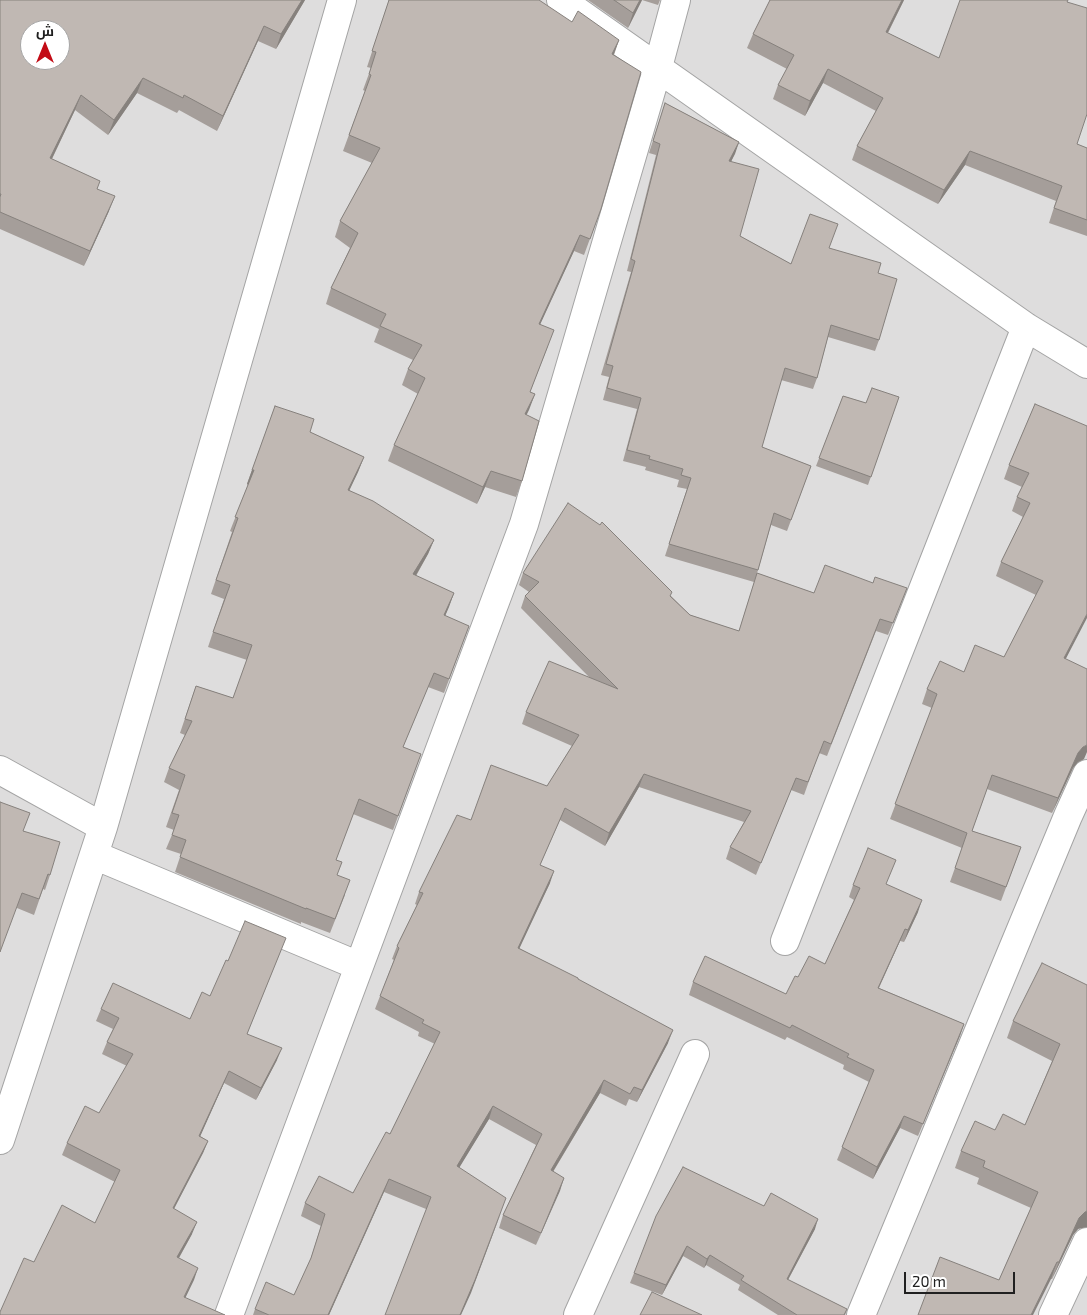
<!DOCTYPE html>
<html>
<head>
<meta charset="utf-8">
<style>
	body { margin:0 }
	#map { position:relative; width:1087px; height:1315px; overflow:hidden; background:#f0ece7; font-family:"Exo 2",Cairo,sans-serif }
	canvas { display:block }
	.north { position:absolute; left:20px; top:20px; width:50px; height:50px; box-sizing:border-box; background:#fff; border:1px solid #a6a6a6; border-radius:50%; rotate:0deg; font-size:14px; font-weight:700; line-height:20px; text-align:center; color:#202020 }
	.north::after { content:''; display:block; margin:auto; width:18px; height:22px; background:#c30c16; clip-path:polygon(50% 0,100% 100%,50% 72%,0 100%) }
	.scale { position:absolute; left:904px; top:1272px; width:111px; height:22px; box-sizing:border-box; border:2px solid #202020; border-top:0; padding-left:6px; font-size:15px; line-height:18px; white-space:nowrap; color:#202020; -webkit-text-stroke:4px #fff; paint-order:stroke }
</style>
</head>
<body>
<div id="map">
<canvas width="1087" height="1315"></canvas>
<div class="north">ش</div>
<div class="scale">20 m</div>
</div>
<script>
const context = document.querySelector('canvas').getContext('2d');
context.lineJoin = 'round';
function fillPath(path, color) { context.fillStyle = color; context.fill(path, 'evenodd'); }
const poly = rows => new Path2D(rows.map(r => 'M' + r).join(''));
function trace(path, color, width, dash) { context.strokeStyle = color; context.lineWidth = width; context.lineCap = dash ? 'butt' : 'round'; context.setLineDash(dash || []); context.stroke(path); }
fillPath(poly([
	[0,0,1087,0,1087,1315,0,1315],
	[30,30,60,30,60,60,30,60]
]), '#dedddd');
const minor = poly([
	[561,0,1026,327,1087,364],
	[0,770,103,827],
	[94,855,359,966],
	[785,941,1026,327],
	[0,1140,103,827,342,0],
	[229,1315,524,524,658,67,676,0],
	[578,1315,695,1054],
	[861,1315,1068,816,1087,774],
	[1053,1315,1087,1242]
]);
trace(minor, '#a4a4a4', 30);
trace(minor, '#fff', 28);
fillPath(poly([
	[0,0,305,0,276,49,258,41,217,131,179,110,177,113,137,93,108,135,75,110,52,159,97,189,109,211,84,266,0,229],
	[389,0,572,22,619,40,614,55,595,225,584,255,574,251,540,324,548,346,530,392,535,394,526,415,522,481,516,497,485,487,477,504,388,461,394,445,418,394,402,385,408,369,413,360,374,342,379,329,326,304,331,288,350,248,335,237,340,221,372,163,343,151,365,91,363,90,371,68,367,67],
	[588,0,660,0,658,5,642,0,628,28],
	[770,0,904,0,888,33,939,58,1067,2,1077,144,1087,148,1087,236,1049,223,1056,201,965,165,938,204,852,160,857,146,876,111,823,83,805,116,773,99,778,85,787,69,747,48,753,34],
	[665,103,739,142,731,162,740,236,791,264,829,248,878,273,879,340,875,351,828,337,817,378,813,389,781,380,762,447,811,466,787,531,771,525,758,570,754,582,665,556,687,489,677,487,679,480,645,470,646,467,623,461,637,409,603,400,609,377,601,375,631,272,627,271,656,155,649,153],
	[843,396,866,403,899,397,868,485,816,466],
	[1035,404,1066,659,1084,759,1078,762,1073,768,1052,813,987,789,972,831,1021,847,1001,901,950,882,962,848,890,819,932,708,922,704,927,689,964,672,1004,657,1036,595,996,576,1001,562,1023,517,1012,511,1017,497,1022,487,1004,479,1009,465],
	[275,406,310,432,364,457,358,472,349,490,434,540,428,554,416,576,454,593,445,616,469,626,444,693,428,687,403,747,421,754,393,830,353,814,336,860,337,875,345,895,330,933,301,922,301,924,175,872,181,854,166,849,174,830,166,827,179,790,164,782,169,768,185,735,180,733,196,686,233,698,247,660,208,647,224,599,211,594,232,532,230,531,248,485,247,484],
	[523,573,671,596,690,615,739,631,757,573,814,593,873,583,907,588,888,635,876,631,827,756,819,753,804,795,791,790,756,875,726,859,730,847,744,822,639,787,605,846,560,820,540,865,550,883,519,948,578,979,668,1043,637,1102,629,1099,626,1106,600,1093,553,1172,564,1178,536,1245,499,1228,503,1215,536,1145,489,1119,459,1167,471,1293,426,1209,384,1192,329,1315,253,1315,255,1309,294,1295,310,1261,321,1226,301,1216,305,1203,353,1193,390,1134,435,1044,418,1036,419,1032,375,1009,394,960,392,959,397,946,417,905,415,904,419,892,471,820,547,786,572,746,522,724,526,712,590,678,521,608,525,596,529,592,519,585],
	[23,831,50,875,45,890,43,889,34,915,17,908],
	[886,884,918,912,904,942,900,941,879,988,964,1024,918,1136,900,1128,873,1179,837,1160,869,1082,843,1069,844,1065,787,1037,785,1040,689,995,693,982,786,994,798,977,825,964,854,900,849,897,853,885],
	[281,950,247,1034,277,1060,256,1100,224,1083,200,1136,208,1141,203,1153,174,1209,192,1234,179,1258,194,1280,34,1262,95,1223,115,1182,62,1155,67,1143,99,1113,127,1066,102,1054,107,1042,113,1029,96,1021,101,1009,190,1019,210,996,228,961],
	[1087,985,1078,1229,1073,1235,1052,1279,999,1280,1031,1208,977,1184,979,1178,955,1168,961,1151,995,1130,1025,1125,1052,1061,1007,1038,1013,1021],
	[764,1206,815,1229,788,1280,847,1309,845,1315,778,1315,738,1290,740,1285,706,1265,704,1268,683,1256,662,1295,630,1283,634,1273]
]), '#a59e9a');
fillPath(poly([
	[302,0,305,0,276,49,281,34],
	[640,0,642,0,628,28,633,13],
	[902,0,904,0,881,46,886,32],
	[264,26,258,41,217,131,223,116],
	[619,40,613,56,612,54],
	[828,69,823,83,805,116,810,101],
	[143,78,137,93,108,135,114,120],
	[81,95,75,110,45,173,50,158],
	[739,142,735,154,725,173,729,161],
	[970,151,965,165,938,204,944,190],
	[115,196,109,211,84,266,90,251],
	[580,235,574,251,533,340,539,324],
	[535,394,529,410,519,430,525,414],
	[364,457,358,472,343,504,348,490],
	[252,470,254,470,249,485,247,484],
	[491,471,485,487,477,504,483,487],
	[434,540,428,554,408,589,413,574],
	[454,593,449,607,439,630,444,615],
	[1087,614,1087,618,1059,672,1064,658],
	[1087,745,1087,752,1084,759,1078,762,1073,768,1052,813,1058,798,1078,753,1083,747],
	[644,774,639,787,605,846,609,833],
	[554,871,550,883,514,960,518,948],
	[922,900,918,912,904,942,908,930],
	[905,929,900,941,873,1000,878,988],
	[964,1024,960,1036,918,1136,923,1124],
	[673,1030,668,1043,637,1102,642,1090],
	[282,1048,277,1060,256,1100,261,1088],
	[229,1071,224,1083,195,1148,199,1136],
	[604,1080,600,1093,546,1183,551,1170],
	[493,1106,489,1119,453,1178,457,1166],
	[904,1116,900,1128,873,1179,877,1167],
	[208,1141,203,1153,168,1220,173,1208],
	[564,1178,560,1191,536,1245,541,1233],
	[389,1179,384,1192,329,1315,328,1315],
	[502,1210,471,1293,461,1315,460,1315],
	[1087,1211,1087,1227,1078,1229,1073,1235,1052,1279,1059,1262,1079,1218,1085,1212],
	[818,1219,815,1229,783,1289,787,1279],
	[197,1222,192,1234,172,1270,177,1257],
	[687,1246,683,1256,662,1295,666,1285],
	[710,1255,706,1265,704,1268,707,1259],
	[1057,1262,1051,1279,1033,1315,1031,1315],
	[198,1268,194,1280,180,1309,184,1297]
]), '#86817d');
const building = poly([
	[0,0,302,0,281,34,264,26,223,116,184,95,183,98,143,78,114,120,81,95,50,158,100,181,97,189,115,196,90,251,0,212,0,197,1,194,0,194,0,0],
	[30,30,60,30,60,60,30,60,30,30],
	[389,0,539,0,572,22,578,11,619,40,612,54,641,72,601,209,590,239,580,235,539,324,554,330,530,392,535,394,525,414,539,421,522,481,491,471,483,487,394,445,425,378,408,369,422,345,380,326,386,314,331,288,358,233,340,221,380,148,349,135,371,75,369,74,376,52,372,51,389,0],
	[614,0,640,0,633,13,614,0],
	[770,0,902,0,886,32,939,58,960,0,1068,0,1067,2,1087,8,1087,114,1077,144,1087,148,1087,220,1054,208,1062,186,970,151,944,190,857,146,883,98,828,69,810,101,778,85,794,55,753,34,770,0],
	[665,103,739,142,729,161,759,169,740,236,791,264,810,214,838,224,829,248,881,263,878,273,897,279,879,340,831,325,817,378,785,368,762,447,811,466,791,520,774,513,758,570,669,544,691,478,681,475,683,469,649,459,650,456,627,450,641,398,607,388,613,366,606,364,635,261,631,259,660,144,653,141,665,103],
	[872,388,899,397,871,477,819,458,843,396,866,403,872,388],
	[1035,404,1087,426,1087,614,1064,658,1087,669,1087,745,1083,747,1078,753,1058,798,992,775,972,831,1021,847,1006,887,955,868,967,833,895,804,937,694,927,689,940,661,964,672,975,645,1004,657,1043,581,1001,562,1030,503,1017,497,1029,473,1009,465,1035,404],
	[275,406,314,419,310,432,364,457,348,490,373,501,434,540,413,574,454,593,444,615,469,626,449,679,434,673,403,747,421,754,398,816,359,799,336,860,342,862,337,875,350,880,335,919,306,908,306,909,180,857,186,840,172,835,179,815,172,813,185,775,169,768,192,721,185,719,196,686,233,698,252,645,213,632,230,585,216,580,238,518,235,517,254,470,252,470,275,406],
	[568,503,600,525,602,522,672,592,670,596,690,615,739,631,757,573,814,593,825,565,873,583,875,577,907,588,893,623,880,619,831,744,824,741,808,782,796,778,761,863,730,847,751,811,644,774,609,833,565,808,540,865,554,871,518,948,578,978,578,979,673,1030,642,1090,634,1087,630,1094,604,1080,551,1170,564,1178,541,1233,503,1215,542,1134,493,1106,457,1166,506,1198,475,1280,460,1315,385,1315,431,1197,389,1179,328,1315,269,1315,255,1309,266,1282,294,1295,311,1258,325,1214,305,1203,319,1176,353,1193,386,1132,390,1134,440,1032,422,1023,424,1020,380,996,399,948,397,946,423,893,419,892,457,815,471,820,491,765,547,786,579,735,526,712,549,661,618,689,525,596,539,582,523,573,568,503],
	[0,802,30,813,23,831,60,842,50,875,48,874,39,899,22,893,0,952,0,802],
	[868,848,896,860,886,884,922,900,908,930,905,929,878,988,964,1024,923,1124,904,1116,877,1167,842,1147,874,1070,847,1057,849,1054,792,1025,790,1028,693,982,705,956,786,994,795,976,798,977,809,956,825,964,860,888,853,885,868,848],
	[245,921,286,938,247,1034,282,1048,261,1088,229,1071,199,1136,208,1141,173,1208,197,1222,177,1257,198,1268,184,1297,225,1315,0,1315,0,1312,24,1258,34,1262,62,1205,95,1223,120,1170,67,1143,85,1106,99,1113,133,1054,107,1042,119,1018,101,1009,113,983,190,1019,202,992,210,996,226,960,228,961,245,921],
	[1042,963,1087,985,1087,1211,1085,1212,1079,1218,1059,1262,1057,1262,1031,1315,918,1315,940,1257,999,1280,1038,1192,983,1167,985,1161,961,1151,975,1121,995,1130,1003,1114,1025,1125,1060,1044,1013,1021,1042,963],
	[683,1167,764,1206,771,1193,818,1219,787,1279,847,1309,844,1315,797,1315,741,1280,744,1276,710,1255,707,1259,687,1246,666,1285,634,1273,656,1216,683,1167],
	[652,1292,702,1315,640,1315,652,1292]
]);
fillPath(building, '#c0b8b3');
trace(building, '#86817d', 1);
</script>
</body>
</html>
